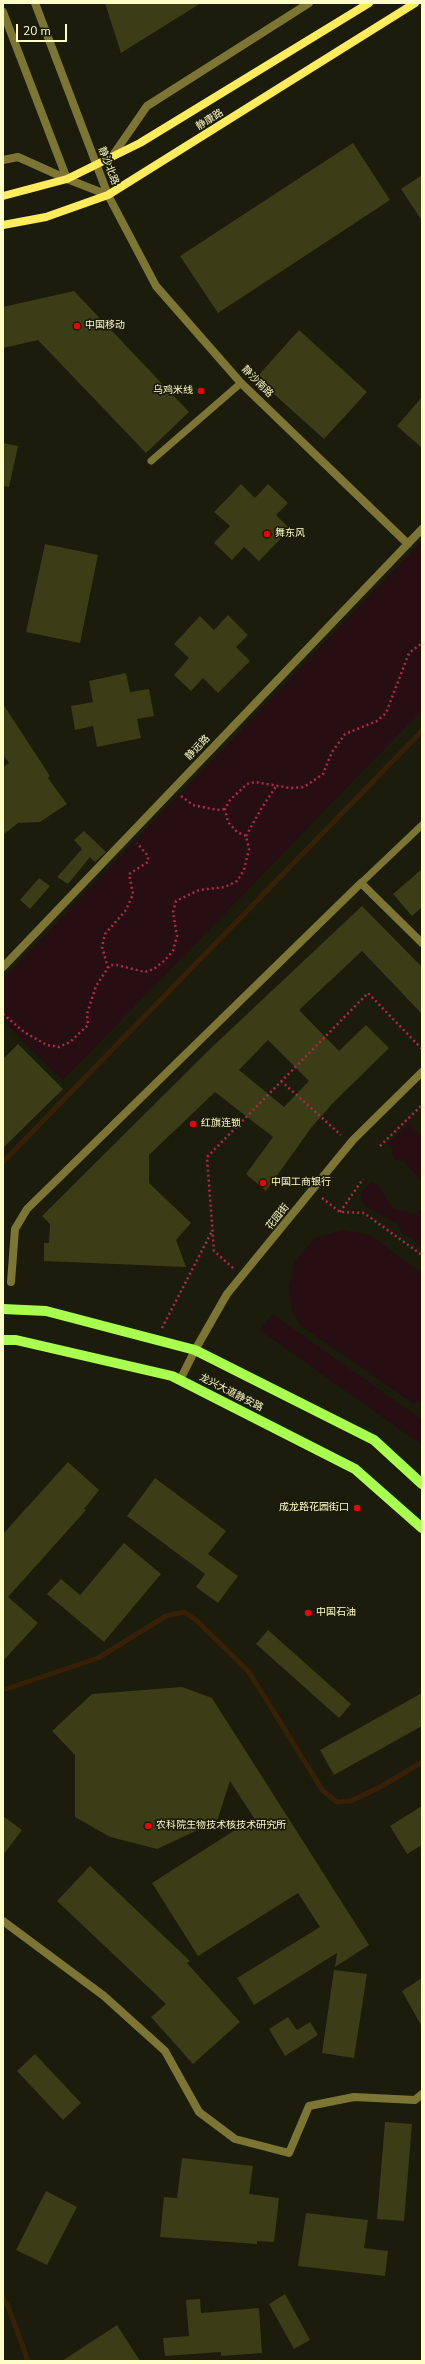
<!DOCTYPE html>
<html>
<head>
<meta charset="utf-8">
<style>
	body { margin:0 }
	#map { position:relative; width:425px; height:2364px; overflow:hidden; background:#1b1c0b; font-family:"Nunito Sans",sans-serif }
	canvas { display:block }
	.frame { position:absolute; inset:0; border:4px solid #fffdc6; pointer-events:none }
	.scale { position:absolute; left:16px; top:24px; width:51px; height:18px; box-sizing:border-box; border:2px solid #fffdc6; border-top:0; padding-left:5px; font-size:12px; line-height:14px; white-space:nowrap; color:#fffdc6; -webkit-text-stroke:3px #1b1c0b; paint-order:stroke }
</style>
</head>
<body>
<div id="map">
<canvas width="425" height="2364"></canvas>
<div class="frame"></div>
<div class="scale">20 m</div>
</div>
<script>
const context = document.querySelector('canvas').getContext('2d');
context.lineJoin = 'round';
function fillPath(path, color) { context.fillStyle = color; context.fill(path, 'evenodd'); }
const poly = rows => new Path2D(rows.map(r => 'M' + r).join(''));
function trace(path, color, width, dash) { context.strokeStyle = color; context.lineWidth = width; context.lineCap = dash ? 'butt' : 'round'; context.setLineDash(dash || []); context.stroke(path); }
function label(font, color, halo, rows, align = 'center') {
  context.font = font + ' "Nunito Sans","Noto Sans SC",sans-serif'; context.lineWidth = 3.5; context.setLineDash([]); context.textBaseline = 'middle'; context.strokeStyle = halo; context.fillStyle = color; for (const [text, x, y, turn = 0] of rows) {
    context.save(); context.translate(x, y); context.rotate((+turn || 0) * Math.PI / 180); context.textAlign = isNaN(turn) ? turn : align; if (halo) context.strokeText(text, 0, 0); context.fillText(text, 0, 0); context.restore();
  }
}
fillPath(poly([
	[422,541,422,710,63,1080,3,1021,3,979],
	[409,1124,422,1137,422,1182,404,1161,396,1160,393,1157,391,1147,387,1145],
	[371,1182,378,1185,389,1204,394,1209,414,1214,422,1209,422,1248,412,1238,403,1234,397,1224,367,1207,361,1199,361,1192],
	[342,1230,369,1235,422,1273,422,1402,413,1403,300,1325,292,1311,289,1287,295,1261,315,1238],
	[272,1314,422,1420,422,1445,260,1330]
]), '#260e12');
trace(poly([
	[3,1162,422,731],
	[3,1690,98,1658,166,1616,184,1612,196,1620,249,1672,323,1791,337,1802,351,1801,382,1786,422,1762],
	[3,2298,8,2306,28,2361]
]), '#382007', 5);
fillPath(poly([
	[105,3,201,3,121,53],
	[353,143,390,200,218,313,180,256],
	[422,175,422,221,401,189],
	[74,291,189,412,146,453,38,340,3,348,3,307],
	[299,330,367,392,324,439,256,378],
	[422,397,422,448,397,426],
	[3,443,18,446,9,487,3,486],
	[241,484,255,498,268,484,288,503,276,515,290,529,259,561,244,547,232,560,214,543,230,526,214,512],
	[45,544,98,555,80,643,26,632],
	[228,615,248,635,236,647,250,661,218,693,203,678,191,691,174,675,189,658,174,644,200,616,214,630],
	[126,673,130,692,149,689,154,716,137,719,141,738,97,747,93,726,75,730,71,706,93,702,89,681],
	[3,704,50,776,48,778,67,804,40,822,18,823,3,835,3,767,9,763,3,755],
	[84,831,106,852,95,862,90,857,68,884,57,877,82,849,74,840],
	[422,869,422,907,412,916,393,894],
	[39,878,50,886,30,909,20,900],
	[362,906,422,967,422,1014,362,951,299,1010,339,1051,366,1025,389,1048,332,1104,311,1128,266,1191,246,1174,273,1137,215,1092,149,1155,149,1183,191,1223,176,1240,186,1267,44,1261,44,1243,49,1243,50,1224,42,1216,210,1049],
	[268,1040,309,1081,284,1107,239,1070],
	[18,1044,63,1089,3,1148,3,1059],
	[68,1462,99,1490,84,1509,86,1510,8,1597,38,1623,3,1661,3,1534],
	[155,1478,226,1531,208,1554,238,1576,218,1603,196,1587,205,1574,127,1516],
	[124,1543,161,1574,104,1642,47,1594,61,1579,80,1595],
	[268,1630,351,1704,339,1718,256,1644],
	[182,1687,212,1698,369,1945,335,1967,337,1953,254,2005,237,1978,320,1927,298,1893,198,1956,152,1883,254,1818,230,1781,217,1821,157,1849,110,1837,75,1817,75,1755,52,1731,92,1694],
	[422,1693,422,1726,334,1775,320,1750],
	[422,1806,422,1845,407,1854,390,1826],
	[3,1816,22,1830,3,1855],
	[90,1866,190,1961,187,1963,240,2022,193,2064,151,2017,166,2004,57,1901],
	[334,1970,367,1974,354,2058,322,2053],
	[422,1978,422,2027,402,1991],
	[288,2017,297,2030,310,2022,318,2035,285,2056,269,2029],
	[35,2054,81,2103,63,2120,17,2071],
	[385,2122,412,2124,404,2221,377,2219],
	[182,2158,253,2166,249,2194,279,2198,274,2242,257,2241,257,2244,160,2237,164,2197,177,2198],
	[46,2191,77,2207,47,2265,16,2250],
	[306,2213,368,2220,364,2248,388,2251,385,2276,298,2266],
	[285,2294,310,2340,294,2349,269,2304],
	[200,2299,201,2313,259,2308,262,2353,221,2356,221,2352,165,2356,163,2338,189,2336,186,2300],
	[117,2325,140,2361,62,2361]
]), '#3b3d16');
trace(poly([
	[181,796,193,805,217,810,225,809],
	[246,836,261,809,277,785],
	[108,968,102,947,105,934,126,910,133,894,129,874,148,862,148,856,137,843],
	[3,1014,24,1032,47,1045,59,1047,70,1042,88,1025,87,1014,96,986,110,965,117,965,145,972,154,969,165,960,173,951,177,936,173,912,176,901,199,890,225,887,237,881,244,870,249,849,246,836,237,832,228,822,225,809,230,800,247,784,255,782,290,788,304,787,323,774,332,752,345,734,377,721,386,713,409,653,422,643],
	[281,1081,341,1135],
	[380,1146,422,1105],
	[322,1198,340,1212,364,1213,422,1255],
	[340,1212,363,1179],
	[233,1268,214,1251,207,1157,368,993,422,1049],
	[162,1328,212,1231],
	[422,1997,422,2003]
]), '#af2a45', 2.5, [2, 3]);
trace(poly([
	[151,461,241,383],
	[361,883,422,825]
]), '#7c7534', 7);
trace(poly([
	[111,158,147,106,309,3],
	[3,160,18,157,67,179],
	[108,195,156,286,241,383,408,544],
	[3,967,422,529],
	[11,1282,15,1229,27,1209,361,883,422,943],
	[195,1350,227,1294,312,1190,353,1140,422,1072],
	[3,1921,104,1996,165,2051,199,2112,235,2139,289,2153,309,2106,354,2097,415,2100,422,2094]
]), '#7c7534', 8);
trace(poly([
	[35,3,108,195],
	[3,12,67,179,108,195],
	[180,1380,195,1350]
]), '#7c7534', 8);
trace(poly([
	[3,196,67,179,140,143,369,3],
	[3,225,46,217,108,195,415,3]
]), '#ffec5d', 8);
trace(poly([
	[3,1309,46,1311,195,1350,374,1440,422,1484],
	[3,1340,16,1340,172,1376,355,1469,422,1528]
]), '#a8ff4d', 10);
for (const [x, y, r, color] of [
	[77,326,4,"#f1000a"],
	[201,391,4,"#f1000a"],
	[267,534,4,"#f1000a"],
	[193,1124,4,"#f1000a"],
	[263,1183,4,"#f1000a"],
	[357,1508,4,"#f1000a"],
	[308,1613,4,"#f1000a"],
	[148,1826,4,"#f1000a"]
]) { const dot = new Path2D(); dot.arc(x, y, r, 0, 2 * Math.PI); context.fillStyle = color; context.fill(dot); trace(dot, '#1b1c0b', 1.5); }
label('10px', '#fffdc6', '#1b1c0b', [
	["静康路",210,120,-32],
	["静沙北路",108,166,69],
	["静沙南路",257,382,45],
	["静远路",198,748,-46],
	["花园街",278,1217,-51],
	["龙兴大道静安路",231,1393,27]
]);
label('10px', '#fffdc6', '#1b1c0b', [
	["中国移动",85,326],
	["乌鸡米线",193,391,"right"],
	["舞东风",275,534],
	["红旗连锁",201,1124],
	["中国工商银行",271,1183],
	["成龙路花园街口",349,1508,"right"],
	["中国石油",316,1613],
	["农科院生物技术核技术研究所",156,1826]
], 'left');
</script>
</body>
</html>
